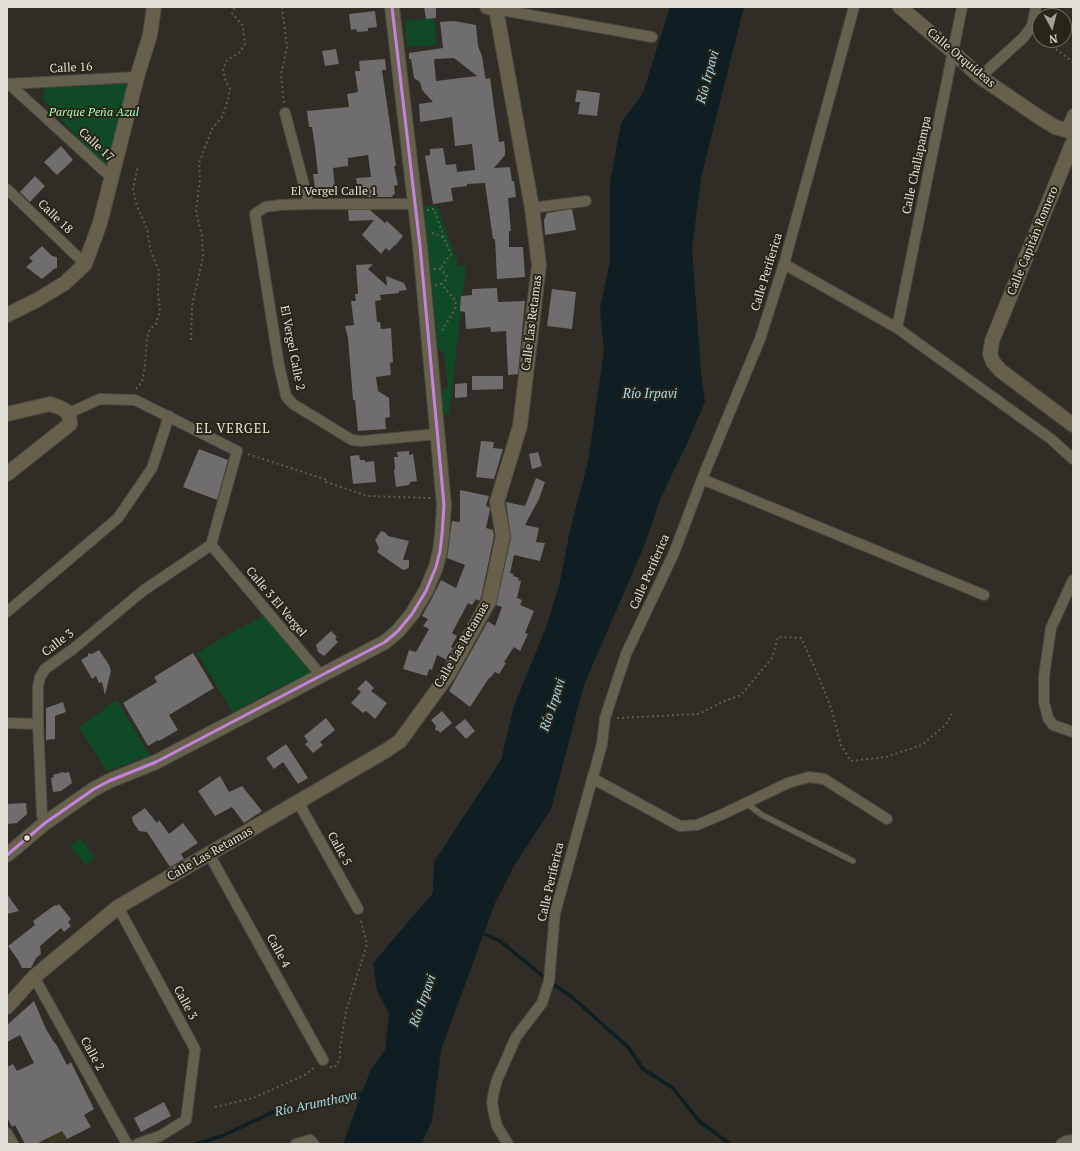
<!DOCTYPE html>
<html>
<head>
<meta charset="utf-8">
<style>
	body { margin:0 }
	#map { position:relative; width:1080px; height:1151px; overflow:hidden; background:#2f2d25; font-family:"PT Serif",serif }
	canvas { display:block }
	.frame { position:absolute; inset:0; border:8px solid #e2dfd6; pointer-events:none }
	.north { position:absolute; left:1032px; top:8px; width:40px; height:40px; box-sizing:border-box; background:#292518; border:1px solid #736f64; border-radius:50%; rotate:173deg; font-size:11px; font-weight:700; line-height:16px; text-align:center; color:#e2dfd6 }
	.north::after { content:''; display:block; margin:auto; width:14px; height:18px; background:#a3a198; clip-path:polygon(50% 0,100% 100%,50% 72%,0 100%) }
</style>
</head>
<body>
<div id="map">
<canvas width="1080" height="1151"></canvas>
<div class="frame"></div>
<div class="north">N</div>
</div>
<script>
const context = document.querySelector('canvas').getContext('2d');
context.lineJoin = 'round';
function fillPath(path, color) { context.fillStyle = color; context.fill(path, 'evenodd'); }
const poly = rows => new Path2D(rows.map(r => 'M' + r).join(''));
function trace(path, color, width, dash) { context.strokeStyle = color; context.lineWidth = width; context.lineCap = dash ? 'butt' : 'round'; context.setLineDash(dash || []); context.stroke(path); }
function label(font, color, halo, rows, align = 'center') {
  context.font = font + ' "PT Serif",serif'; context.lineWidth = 4; context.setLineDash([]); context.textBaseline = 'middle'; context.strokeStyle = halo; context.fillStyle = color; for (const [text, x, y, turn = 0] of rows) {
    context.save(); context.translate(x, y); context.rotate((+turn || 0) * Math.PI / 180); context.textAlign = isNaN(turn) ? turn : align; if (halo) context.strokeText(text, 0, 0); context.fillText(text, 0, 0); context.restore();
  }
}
fillPath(poly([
	[62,1131,67,1141,62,1143,60,1140,51,1144,48,1138]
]), '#3b3723');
fillPath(poly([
	[434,18,437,45,407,47,405,21],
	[127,84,129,86,111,164,107,166,102,164,46,103,43,97,45,87,52,85],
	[424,206,437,206,459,266,466,266,449,415,444,415,442,392,448,386,444,353,438,347],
	[264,616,310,666,309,672,308,674,270,692,233,713,197,653,234,631],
	[117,700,150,756,106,771,79,727],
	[81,839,95,857,85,865,70,846]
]), '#104926');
fillPath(poly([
	[670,7,744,7,701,178,692,249,701,372,705,402,684,450,661,497,645,544,584,685,551,809,514,866,495,903,441,1050,432,1121,421,1144,343,1144,371,1069,385,1050,389,1014,377,991,373,963,433,893,434,862,501,760,514,706,547,625,560,582,570,530,588,462,604,350,600,308,610,261,610,182,621,123,643,93]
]), '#0f1e23');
trace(poly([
	[480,932,500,941,549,981,573,998,628,1047,643,1069,673,1088,699,1121,730,1144],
	[196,1144,222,1136,273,1112,338,1101,364,1093]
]), '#0f1e23', 3.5);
fillPath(poly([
	[424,7,436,7,436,18,426,19],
	[375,11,377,27,368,28,368,31,357,32,356,29,351,30,349,14],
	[454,21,476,25,478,46,482,56,485,76,486,79,490,78,499,142,504,141,505,149,505,155,494,168,510,167,512,181,514,181,516,197,508,198,511,231,509,231,509,247,523,247,525,277,497,279,495,239,493,239,485,183,467,184,467,186,451,188,453,201,433,204,425,156,430,155,430,149,443,148,446,165,456,164,457,172,475,170,472,144,455,146,452,117,420,122,419,104,433,102,422,90,420,82,414,78,411,59,409,59,409,53,443,48,440,22],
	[454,58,477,76,436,81,434,59],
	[336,49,339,64,325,66,322,51],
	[385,59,386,70,382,70,396,166,394,166,398,185,394,186,395,194,393,195,392,197,359,197,356,178,371,177,368,155,348,158,348,166,333,168,335,188,315,189,313,174,318,174,315,147,312,127,309,127,307,111,349,107,347,94,358,92,355,71,360,71,359,61],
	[577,90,600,93,597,116,578,114,580,102,575,102],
	[61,146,73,160,57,175,44,162],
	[35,176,45,186,30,202,20,192],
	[572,209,576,230,545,235,544,220,547,213],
	[348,210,370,210,385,223,387,221,403,236,395,246,395,245,389,251,386,248,381,254,362,235,374,220,349,221],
	[42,246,52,256,57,257,57,268,54,269,42,279,26,267,33,261,29,258],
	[373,264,368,269,387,286,386,276,404,283,407,290,399,291,399,293,380,295,381,300,375,301,377,322,380,322,381,329,391,328,393,362,390,363,391,375,376,377,378,391,389,398,390,417,385,418,386,429,358,431,355,400,353,400,348,338,345,326,354,325,351,301,356,301,355,294,358,294,356,265],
	[497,288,498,302,525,301,518,374,508,375,506,331,491,332,490,327,466,329,465,312,460,311,461,296,472,295,472,289],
	[552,289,576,292,572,329,547,326],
	[472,376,503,376,503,389,472,390],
	[467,383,467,397,455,398,455,384],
	[481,441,494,442,493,448,503,449,494,479,476,477],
	[199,449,228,460,217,500,183,487],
	[409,451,409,455,413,454,417,481,410,482,409,485,396,487,394,471,395,468,394,457,398,457,397,452],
	[538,452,542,466,532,469,529,454],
	[359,455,360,460,365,460,365,462,374,461,376,482,353,484,350,456],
	[536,478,545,482,539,499,525,525,539,528,536,542,545,543,540,561,514,555,510,573,514,574,513,576,519,578,518,580,521,581,517,598,522,600,520,605,534,611,525,633,528,634,520,651,514,647,504,662,506,663,499,674,495,672,490,678,489,678,470,707,449,691,488,621,495,626,502,607,496,605,511,538,506,502,525,506],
	[460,490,489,496,486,506,489,507,490,510,486,528,493,530,494,536,481,598,479,601,476,599,472,605,468,603,452,633,457,636,451,647,453,648,447,660,437,655,432,670,429,669,427,676,403,669,409,650,416,652,429,629,423,626,428,619,422,616,432,598,441,580,456,588,465,565,447,558,452,521,460,522],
	[381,531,386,533,388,536,409,541,403,560,409,560,409,567,407,569,403,570,377,552,379,548,375,540],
	[331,631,337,637,335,639,338,642,324,656,318,652,316,645],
	[99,650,109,665,111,671,105,695,102,682,99,683,96,676,92,679,81,660,88,656,88,653,92,654],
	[193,653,214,688,169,715,178,730,159,741,158,740,148,746,123,703,157,682,154,677],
	[366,680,374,688,371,691,387,703,375,719,366,711,363,713,351,703,361,692,357,689],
	[63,702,66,712,55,716,55,739,46,740,46,708],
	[442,711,452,723,440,733,439,731,435,730,436,726,431,720],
	[326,718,335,730,320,742,323,745,313,753,305,744,308,742,304,736],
	[465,719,475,731,466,739,455,727],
	[286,744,308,778,298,784,283,762,274,769,266,758],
	[63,772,64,773,69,772,72,783,61,791,53,792,51,778,54,777,53,775],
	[220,776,229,792,242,786,262,811,244,823,232,807,215,816,198,791],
	[26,803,27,814,17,823,7,824,7,804],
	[145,808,157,823,159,820,169,834,183,823,198,843,181,854,184,859,170,867,147,832,139,831,133,822,132,817],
	[7,894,19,911,7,914],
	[59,904,71,919,68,922,71,926,64,932,61,928,40,946,41,954,36,958,31,968,22,968,18,960,8,946,35,925,33,921,55,905,56,906],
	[34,1001,46,1029,54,1042,56,1044,67,1065,71,1062,94,1109,84,1115,91,1127,67,1139,62,1131,36,1144,25,1144,15,1125,12,1127,7,1117,7,1067,13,1064,17,1071,34,1063,20,1035,7,1042,7,1025],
	[164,1102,171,1116,141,1132,134,1118]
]), '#6f6d6d');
const lane = poly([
	[746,803,762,815,853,861]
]);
const street = poly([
	[496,9,652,37],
	[980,77,1023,38,1032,26,1036,7],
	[7,84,137,77],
	[9,84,111,177],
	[285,113,309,204],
	[1066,130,1073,114],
	[7,189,85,264],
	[415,204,309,204,280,205,265,207,255,214,279,365,286,396,293,404,352,440,362,441,437,434],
	[532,208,586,201],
	[784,264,897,328,1051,439,1073,459],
	[897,328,962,7],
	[69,413,100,399,135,400,237,451,211,545],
	[702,479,984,595],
	[211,545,315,668,320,677],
	[1073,580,1051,628,1044,676,1044,702,1048,718,1053,725,1073,732],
	[7,612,118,518,152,468,169,416],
	[7,723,38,724],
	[592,778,680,826,697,825,723,814,788,783,809,777,824,779,887,819],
	[298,802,358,909],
	[45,823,42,815,38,724,38,687,40,677,45,669,73,649,144,590,211,545],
	[209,854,323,1060],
	[118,907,195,1049,186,1120,160,1136,137,1144],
	[34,977,127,1144],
	[7,1133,13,1144],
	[296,1144,310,1140,314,1144],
	[508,1144,497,1126,494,1114,492,1102,494,1091,497,1080,516,1037,542,1003,549,981,555,913,602,744,605,718,626,654,674,553,702,479,760,339,784,264,854,7],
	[1061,1144,1066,1141,1073,1140]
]);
const secondary = poly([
	[900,7,953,52,980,77,1039,117,1055,127,1073,132],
	[1073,142,992,341,990,354,993,362,1001,371,1073,425],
	[7,315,37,300,65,283,85,264,100,223,137,77,150,35,154,7],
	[7,414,50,404,61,408,69,413,70,424,7,474],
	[7,855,45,823,94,789,109,781,156,762,385,642,398,631,412,614,426,591,436,567,440,551,442,535,444,505,420,246,392,7],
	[7,1007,34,977,118,907,387,750,400,741,448,675,489,601,503,536,497,502,520,426,539,265,532,208,496,9,487,7]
]);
trace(lane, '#4b4942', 7);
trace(street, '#4b4942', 12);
trace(secondary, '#4b4942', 16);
trace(poly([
	[282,7,287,47,281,75,284,104],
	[1044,40,1073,62],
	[427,210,434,209,444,238],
	[432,233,444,238,451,254,440,269],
	[434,269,440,269,446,274,447,279,441,284],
	[435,285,441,284,456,301,455,309,441,332],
	[191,340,192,306,203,257,202,236,196,212,200,178,199,163,212,129,222,117,228,100,230,89,226,82,223,70,227,60,239,53,245,44,243,26,232,13,235,7],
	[136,389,142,382,145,365,147,338,150,329,156,324,160,311,158,293,159,271,151,252,147,229,137,206,133,189,138,166],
	[248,454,327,480,326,482,368,496,430,498,430,500],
	[617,718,699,714,720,703,741,695,772,658,778,637,801,638,818,675,831,708,841,745,851,761,886,757,922,745,946,724,952,714],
	[330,1067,335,1067,338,1063,340,1057,340,1048,346,1011,367,944,360,918],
	[215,1107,253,1098,305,1075,315,1067]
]), '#615d4e', 2, [2, 3]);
trace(lane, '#66614f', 5);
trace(street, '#66614f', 10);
trace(secondary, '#67604b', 14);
trace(poly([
	[7,855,45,823,94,789,109,781,156,762,385,642,398,631,412,614,426,591,436,567,440,551,442,535,444,505,420,246,392,7]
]), '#c483df', 3);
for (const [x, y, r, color] of [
	[27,838,3.5,"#e2dfd6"]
]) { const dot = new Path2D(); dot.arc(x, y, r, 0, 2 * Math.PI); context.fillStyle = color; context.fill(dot); trace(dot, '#292518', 1.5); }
label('12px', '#e2dfd6', '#292518', [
	["Calle Orquídeas",961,58,40],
	["Calle 16",71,68,-3],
	["Calle 17",96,145,43],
	["Calle Challapampa",917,165,-78],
	["El Vergel Calle 1",334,192],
	["Calle 18",55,217,44],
	["Calle Capitán Romero",1033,241,-68],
	["Calle Periferica",767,272,-73],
	["Calle Las Retamas",532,323,-83],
	["El Vergel Calle 2",292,348,79],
	["Calle Periferica",650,572,-66],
	["Calle 3 El Vergel",276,602,50],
	["Calle 3",58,643,-37],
	["Calle Las Retamas",462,645,-60],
	["Calle 5",339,849,61],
	["Calle Las Retamas",210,854,-30],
	["Calle Periferica",551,882,-77],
	["Calle 4",278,951,61],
	["Calle 3",185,1003,62],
	["Calle 2",92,1054,61]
]);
label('italic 12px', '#a1fdb9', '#292518', [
	["Parque Peña Azul",94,113]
]);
label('italic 13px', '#a5dbf2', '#292518', [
	["Río Irpavi",708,77,-75],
	["Río Irpavi",650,394],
	["Río Irpavi",553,705,-72],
	["Río Irpavi",423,1001,-70],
	["Río Arumthaya",316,1104,-12]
]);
context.letterSpacing = '1px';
label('13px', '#e9e4d3', '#292518', [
	["EL VERGEL",233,429]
]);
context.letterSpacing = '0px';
</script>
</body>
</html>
